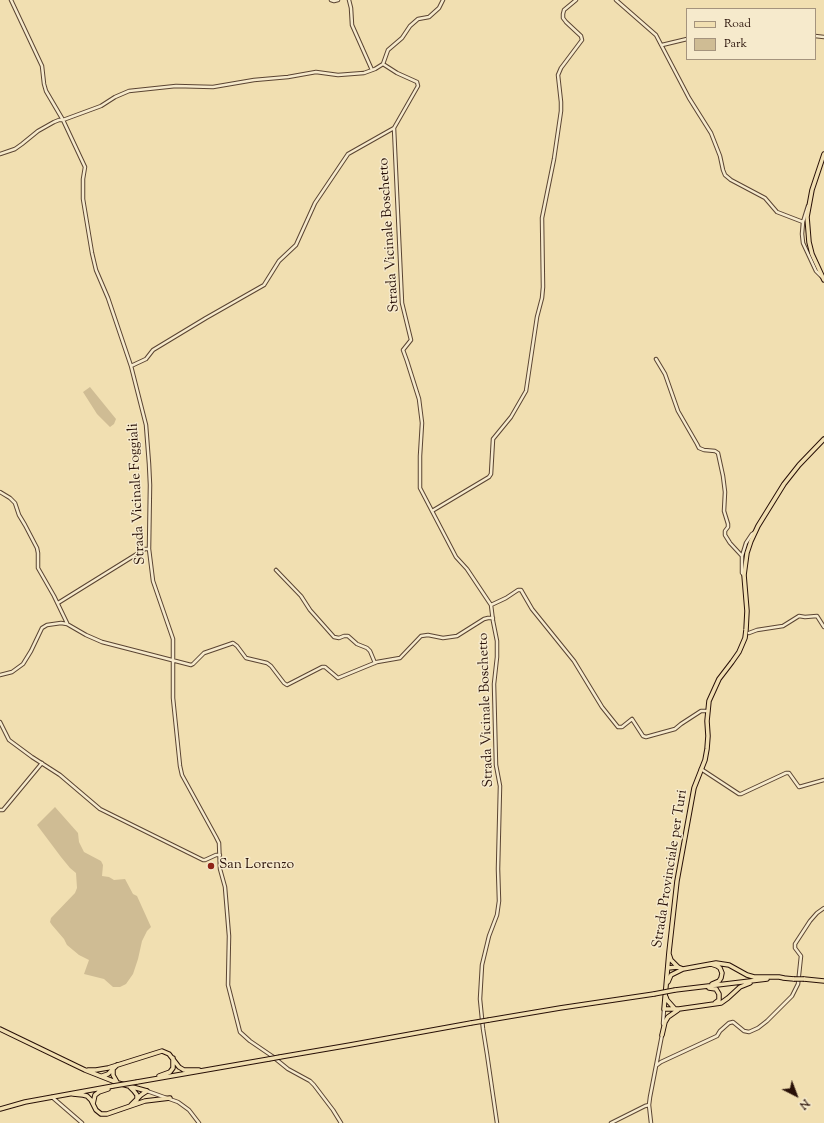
<!DOCTYPE html>
<html>
<head>
<meta charset="utf-8">
<style>
	body { margin:0 }
	#map { position:relative; width:824px; height:1123px; overflow:hidden; background:#f1dfb1; font-family:"Sorts Mill Goudy",serif }
	canvas { display:block }
	.legend { position:absolute; left:686px; top:8px; width:130px; height:52px; box-sizing:border-box; background:#f6eacc; border:1px solid #a4937d; margin:0; padding:5px 7px; list-style:none; font-size:12px; color:#281007 }
	.legend li { display:flex; align-items:center; gap:8px; height:20px }
	.legend b { width:20px; border:1px solid #a4937d }
	.north { position:absolute; left:776px; top:1075px; width:40px; height:40px; -webkit-text-stroke:3px #f6eacc; paint-order:stroke; rotate:138deg; font-size:11px; font-weight:700; line-height:16px; text-align:center; color:#281007 }
	.north::after { content:''; display:block; margin:auto; width:14px; height:18px; background:#281007; clip-path:polygon(50% 0,100% 100%,50% 72%,0 100%) }
</style>
</head>
<body>
<div id="map">
<canvas width="824" height="1123"></canvas>
<ul class="legend">
<li><b style="height:5px;background:#f1dfb1"></b>Road</li>
<li><b style="height:11px;background:#cfbc94"></b>Park</li>
</ul>
<div class="north">N</div>
</div>
<script>
const context = document.querySelector('canvas').getContext('2d');
context.lineJoin = 'round';
function fillPath(path, color) { context.fillStyle = color; context.fill(path, 'evenodd'); }
const poly = rows => new Path2D(rows.map(r => 'M' + r).join(''));
function trace(path, color, width, dash) { context.strokeStyle = color; context.lineWidth = width; context.lineCap = dash ? 'butt' : 'round'; context.setLineDash(dash || []); context.stroke(path); }
function label(font, color, halo, rows, align = 'center') {
  context.font = font + ' "Sorts Mill Goudy",serif'; context.lineWidth = 3; context.setLineDash([]); context.textBaseline = 'middle'; context.strokeStyle = halo; context.fillStyle = color; for (const [text, x, y, turn = 0] of rows) {
    context.save(); context.translate(x, y); context.rotate((+turn || 0) * Math.PI / 180); context.textAlign = isNaN(turn) ? turn : align; if (halo) context.strokeText(text, 0, 0); context.fillText(text, 0, 0); context.restore();
  }
}
fillPath(poly([
	[90,387,116,419,114,424,110,427,97,414,83,392],
	[55,807,78,833,79,842,84,852,101,861,103,865,102,876,109,877,114,880,125,879,133,894,137,896,151,927,147,931,142,941,138,959,133,974,126,984,120,987,113,987,104,979,84,974,89,960,79,955,67,945,64,939,52,925,50,922,51,918,75,893,77,888,76,873,70,868,61,857,37,825]
]), '#cfbc94');
const minor = poly([
	[11,0,42,66,44,84,46,91,63,120,85,167,83,179,83,199,92,253,96,270,108,298,131,366,146,425,149,464,150,485,149,549,153,581,173,639,173,698,180,766,182,775,216,837,219,843,220,869,225,887,229,936,228,985,240,1032,250,1041,272,1056,288,1069,310,1081,314,1085,333,1110,341,1123],
	[331,0,334,1,338,0],
	[349,0,351,8,352,25,372,70],
	[616,0,656,35,689,98,711,133,720,156,723,170,725,175,731,180,765,198,777,212,803,222],
	[815,36,824,37],
	[662,45,687,39],
	[394,128,402,303,411,340,403,350,407,361,419,399,422,423,420,456,420,488,456,557,467,569,491,605,493,621,497,641,497,657,494,684,496,765,500,786,498,869,499,901,497,915,489,936,482,965,480,999,483,1029,487,1054,497,1123],
	[0,154,15,149,22,144,38,131,54,122,59,120,63,120,101,106,115,97,129,91,176,86,213,87,254,80,288,77,316,72,338,75,364,73,375,69,383,64,388,50,402,38,410,26,418,19,429,17,439,8,443,0],
	[808,206,803,222,802,234,803,243,816,271,822,277],
	[656,359,665,374,678,411,697,444,699,448,704,450,715,451,718,453,723,476,725,492,724,511,728,524,728,527,725,531,725,535,730,543,742,556,746,543,752,534,755,532],
	[131,366,146,359,153,350,206,318,264,285,279,261,296,245,315,203,348,154,394,128,418,86,417,82,397,73,383,64],
	[0,492,10,498,15,503,19,515,25,525,37,548,38,553,38,568,54,596,67,623],
	[432,511,489,477,491,474,493,439,511,417,526,391,537,317,542,298,543,287,542,218,554,159,561,111,561,102,558,75,561,68,582,40,581,36,566,22,563,18,563,14,564,10,576,0],
	[742,556,742,573,744,575],
	[276,570,301,596,310,610,334,637,339,638,344,636,348,636,357,644,367,648,370,651,375,663],
	[58,603,145,549,149,549],
	[491,605,506,598,518,590,521,590,532,609,574,661,602,707,618,727,622,727,632,719,643,736,646,737,675,729,681,724,701,711,708,711],
	[749,633,757,630,783,626,799,616,805,617,817,616,824,627],
	[0,675,12,672,23,664,31,651,42,628,47,625,61,623,67,624,86,635,102,642,191,665,193,664,204,653,233,643,237,646,246,658,267,663,271,666,284,683,287,685,322,667,325,667,338,678,377,662,400,658,421,636,428,635,443,638,457,636,484,619,488,618,493,618],
	[0,722,9,740,32,757,60,775,100,809,203,860,205,860,216,855,220,855],
	[701,769,739,794,741,794,786,773,789,773,799,787,824,780],
	[0,810,3,810,13,798,42,763],
	[663,1024,664,1009],
	[657,1065,661,1062,717,1036,720,1031,729,1023,733,1022,744,1031,749,1032,758,1028,767,1021,792,996,798,984,801,956,795,948,795,944,810,921,817,913,824,908],
	[147,1091,178,1102,189,1110,199,1123],
	[52,1097,82,1123],
	[611,1123,645,1106,649,1105],
	[651,1123,649,1105,650,1097,662,1035]
]);
const major = poly([
	[824,154,812,190,807,217,809,242,812,254,824,280],
	[669,954,671,960,678,967,683,969],
	[711,964,717,966,720,968,722,973,721,978,719,981,712,984],
	[668,968,678,967],
	[783,978,794,979],
	[804,979,824,981],
	[668,982,671,975,683,969,716,963,729,965,747,975,754,977,779,977,784,978],
	[709,988,716,989,719,994,719,1000,715,1003],
	[675,990,767,979],
	[666,997,667,1000,675,1009],
	[664,1009,669,952,677,881,694,788,705,760,707,749,708,736,707,721,709,701,719,679,732,662,739,652,745,638,746,630,747,611,744,575,747,553,751,541,758,526,784,484,799,465,824,439],
	[664,1009,679,1009,721,1003,728,998,740,987,750,983],
	[489,1020,560,1008,654,994],
	[0,1029,85,1070,118,1083,147,1091],
	[662,1035,665,1022,668,1017,678,1010],
	[280,1057,350,1045,471,1023],
	[88,1070,96,1070,108,1068,162,1051,169,1054,179,1067,184,1070,199,1070],
	[113,1070,113,1075,117,1082],
	[102,1076,108,1074,117,1065],
	[159,1076,170,1072,173,1068,173,1058],
	[137,1082,269,1059],
	[130,1087,134,1091,137,1095,137,1100],
	[73,1094,83,1095,87,1096,91,1100,96,1110,101,1114,107,1114,145,1101,170,1098],
	[93,1104,95,1095,99,1092,108,1089],
	[131,1105,141,1095,147,1091],
	[0,1109,25,1102,113,1086]
]);
trace(minor, '#5a4432', 4.5);
trace(major, '#281007', 5.5);
trace(minor, '#f6eacc', 2.5);
trace(major, '#f1dfb1', 3.5);
const majorBridge = poly([
	[794,979,804,979],
	[654,994,675,990],
	[471,1023,489,1020],
	[269,1059,280,1057],
	[113,1086,137,1082]
]);
trace(majorBridge, '#281007', 5.5, []);
trace(majorBridge, '#f1dfb1', 3.5);
for (const [x, y, r, color] of [
	[211,866,4,"#8f2418"]
]) { const dot = new Path2D(); dot.arc(x, y, r, 0, 2 * Math.PI); context.fillStyle = color; context.fill(dot); trace(dot, '#f6eacc', 1.5); }
label('14px', '#281007', '#f6eacc', [
	["Strada Vicinale Boschetto",390,235,-94],
	["Strada Vicinale Foggiali",138,494,-93],
	["Strada Vicinale Boschetto",487,710,-92],
	["Strada Provinciale per Turi",671,869,-81]
]);
label('14px', '#281007', '#f6eacc', [
	["San Lorenzo",219,866]
], 'left');
</script>
</body>
</html>
